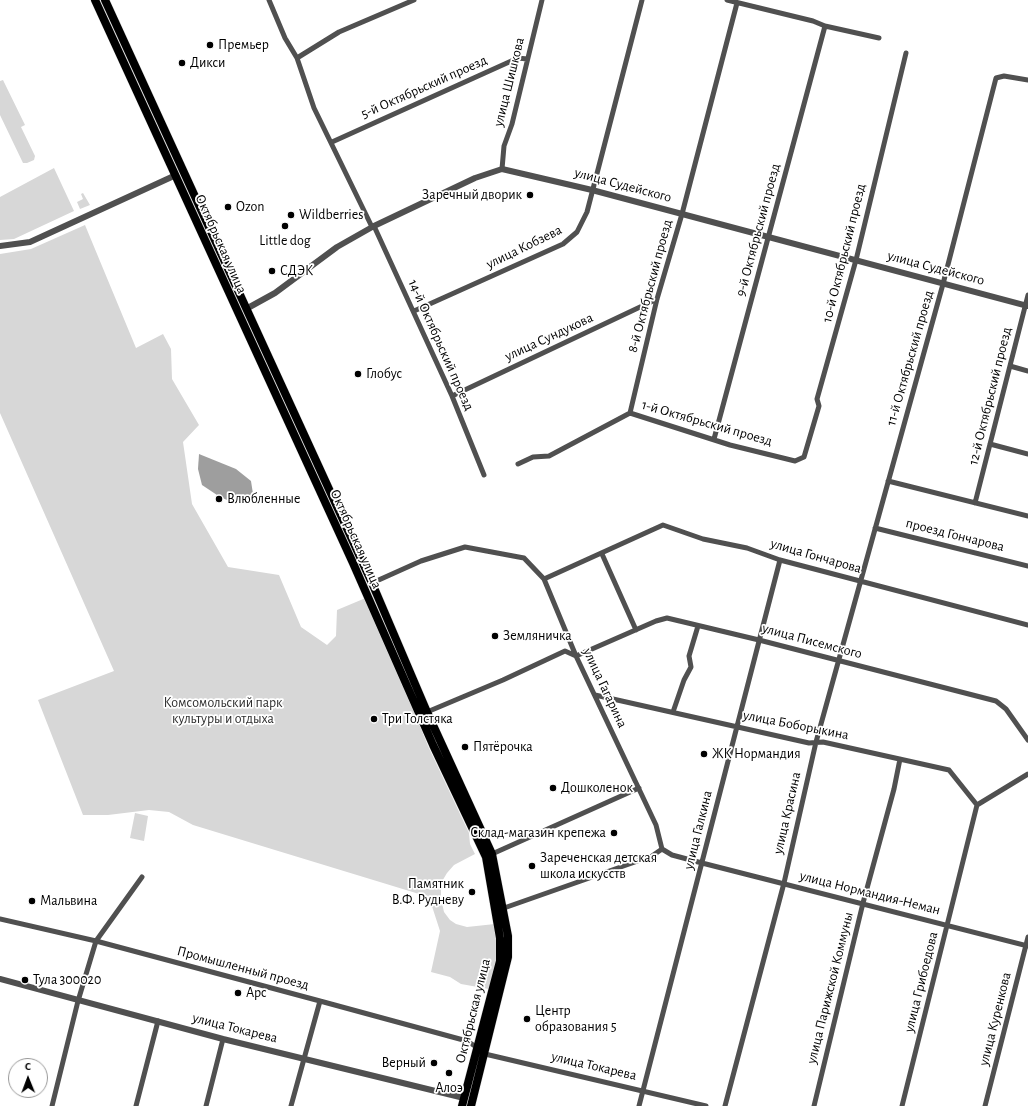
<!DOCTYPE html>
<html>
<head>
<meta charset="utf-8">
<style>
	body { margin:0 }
	#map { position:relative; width:1028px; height:1106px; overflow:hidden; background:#fff; font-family:"Alegreya Sans",sans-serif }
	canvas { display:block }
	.north { position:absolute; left:8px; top:1058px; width:40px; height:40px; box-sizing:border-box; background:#fff; border:1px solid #999; border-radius:50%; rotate:359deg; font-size:11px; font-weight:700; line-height:16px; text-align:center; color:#000 }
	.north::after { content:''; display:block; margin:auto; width:14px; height:18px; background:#000; clip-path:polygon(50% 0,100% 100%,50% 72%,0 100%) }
</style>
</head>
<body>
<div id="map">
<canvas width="1028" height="1106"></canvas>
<div class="north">С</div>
</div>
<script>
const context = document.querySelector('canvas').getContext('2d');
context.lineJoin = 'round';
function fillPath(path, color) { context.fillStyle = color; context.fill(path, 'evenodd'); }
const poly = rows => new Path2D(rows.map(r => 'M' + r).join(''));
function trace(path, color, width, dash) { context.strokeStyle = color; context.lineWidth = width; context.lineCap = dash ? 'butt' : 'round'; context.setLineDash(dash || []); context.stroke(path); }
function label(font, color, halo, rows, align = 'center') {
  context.font = font + ' "Alegreya Sans",sans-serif'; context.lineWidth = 3.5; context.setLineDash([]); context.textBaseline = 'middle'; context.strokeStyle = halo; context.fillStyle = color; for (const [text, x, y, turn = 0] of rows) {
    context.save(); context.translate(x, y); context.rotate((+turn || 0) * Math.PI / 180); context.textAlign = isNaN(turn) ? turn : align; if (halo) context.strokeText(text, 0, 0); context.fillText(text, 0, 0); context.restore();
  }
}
fillPath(poly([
	[3,80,25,125,21,127,35,156,34,160,27,163,23,163,0,115,0,81],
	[54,168,74,211,14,239,0,240,0,197],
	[83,193,90,205,80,209,77,202,83,199,81,194],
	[85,225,136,348,163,334,171,349,172,379,199,425,183,442,192,504,228,567,279,575,301,627,327,645,336,636,337,610,368,597,428,746,469,833,470,844,475,854,454,865,447,873,441,883,441,899,444,912,450,920,456,924,467,927,495,924,498,952,489,989,461,984,450,977,431,972,440,931,429,897,193,825,169,812,149,810,108,815,83,815,38,700,114,671,0,413,0,254,31,249],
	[135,813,148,816,144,841,130,838]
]), '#d7d7d7');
fillPath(poly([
	[199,454,236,469,251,481,253,494,245,503,232,502,220,497,202,485,198,469]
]), '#9e9e9e');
const primary = poly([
	[95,0,353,563,433,745,486,857,500,938,500,961,462,1106],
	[105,0,372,583,427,712,492,854,508,936,508,957,471,1106]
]);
trace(primary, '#dbdbdb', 9);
trace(poly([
	[269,0,285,38,297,58,314,108,372,227],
	[727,0,813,21,825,26,879,38],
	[297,58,339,32,414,0],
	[332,142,518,58,527,59],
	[502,169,504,146,512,124,542,0],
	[374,226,452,396,484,475],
	[414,311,563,244,577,232,587,212,642,0],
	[1010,366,1028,371],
	[452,396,657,299],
	[630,413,657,299,682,214,737,3],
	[714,439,825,26],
	[990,444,1028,454],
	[518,464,533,457,549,456,630,413,730,445,795,461,804,457,819,406,817,399,856,260,906,53],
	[888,481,1028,516],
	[975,503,1028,295],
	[875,528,1028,566],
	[602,554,636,630],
	[544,579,663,525,703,539,747,548,780,560,1028,625],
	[372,583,421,561,465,547,524,558,544,579,576,656,656,825,662,849],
	[595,695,809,743,823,742,949,770,977,805],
	[427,712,503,680,565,651,576,656,656,621,667,618,759,640,996,701,1006,709,1028,740],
	[673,712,684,680,691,667,689,656,698,626],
	[492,854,639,788],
	[504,908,652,856,662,849,672,855,702,863,1028,946],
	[0,919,96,941,320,1001,467,1041,478,1048],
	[485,1054,706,1106],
	[52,1106,78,1001,96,941,142,877],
	[136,1106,158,1021],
	[206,1106,223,1039],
	[291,1106,320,1001],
	[639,1106,780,560],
	[725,1106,784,883,816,742,943,284,996,78,1004,76,1028,80],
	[814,1106,863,903,894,789,900,759],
	[902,1106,977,805,1028,774],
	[985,1106,1028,937]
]), '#505050', 5);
trace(poly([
	[0,246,30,242,176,175],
	[246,309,275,293,337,247,374,226,475,178,502,169,592,190,1028,306],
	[0,979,223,1039,464,1098]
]), '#505050', 6);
trace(primary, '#000', 8);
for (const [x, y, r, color] of [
	[210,45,4,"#000"],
	[182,63,4,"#000"],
	[530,195,4,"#000"],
	[228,207,4,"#000"],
	[291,215,4,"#000"],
	[285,226,4,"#000"],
	[272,271,4,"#000"],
	[358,374,4,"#000"],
	[219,499,4,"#000"],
	[495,636,4,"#000"],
	[374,719,4,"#000"],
	[465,747,4,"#000"],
	[704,754,4,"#000"],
	[553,788,4,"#000"],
	[614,833,4,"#000"],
	[532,866,4,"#000"],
	[472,892,4,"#000"],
	[32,901,4,"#000"],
	[25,980,4,"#000"],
	[238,993,4,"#000"],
	[527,1019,4,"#000"],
	[434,1063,4,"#000"],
	[449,1073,4,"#000"]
]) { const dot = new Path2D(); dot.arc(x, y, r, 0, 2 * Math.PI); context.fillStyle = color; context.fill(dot); trace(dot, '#fff', 1.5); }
label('14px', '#000', '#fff', [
	["Премьер",218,45],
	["Дикси",190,63],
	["Заречный дворик",522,195,"right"],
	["Ozon",236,207],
	["Wildberries",299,215],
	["Little dog",285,241,"center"],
	["СДЭК",280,271],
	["Глобус",366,374],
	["Влюбленные",227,499],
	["Земляничка",503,636],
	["Три Толстяка",382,719],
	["Пятёрочка",473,747],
	["ЖК Нормандия",712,754],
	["Дошколенок",561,788],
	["Склад-магазин крепежа",606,833,"right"],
	["Зареченская детская",540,858],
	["школа искусств",540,874],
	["Памятник",464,884,"right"],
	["В.Ф. Рудневу",464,900,"right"],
	["Мальвина",40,901],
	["Тула 300020",33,980],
	["Арс",246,993],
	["Центр",535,1011],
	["образования 5",535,1027],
	["Верный",426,1063,"right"],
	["Алоэ",449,1088,"center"]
], 'left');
label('14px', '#000', '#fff', [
	["улица Шишкова",509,82,-76],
	["5-й Октябрьский проезд",424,87,-24],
	["улица Судейского",623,185,15],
	["9-й Октябрьский проезд",758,230,-75],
	["Октябрьская улица",221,244,66],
	["улица Кобзева",524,247,-26],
	["10-й Октябрьский проезд",844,253,-76],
	["улица Судейского",936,268,15],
	["8-й Октябрьский проезд",650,286,-75],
	["улица Сундукова",549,337,-25],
	["14-й Октябрьский проезд",441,345,66],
	["11-й Октябрьский проезд",910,358,-74],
	["12-й Октябрьский проезд",990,396,-76],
	["1-й Октябрьский проезд",707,423,16],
	["проезд Гончарова",955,535,14],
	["Октябрьская улица",356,539,66],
	["улица Гончарова",816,556,16],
	["улица Писемского",812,641,15],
	["улица Гагарина",605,688,65],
	["улица Боборыкина",796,725,11],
	["улица Красина",787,813,-77],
	["улица Галкина",698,830,-76],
	["улица Нормандия-Неман",870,893,14],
	["Промышленный проезд",243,968,15],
	["улица Грибоедова",921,982,-76],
	["улица Парижской Коммуны",830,988,-76],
	["Октябрьская улица",473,1011,-76],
	["улица Куренкова",995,1019,-76],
	["улица Токарева",235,1028,14],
	["улица Токарева",594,1066,13]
]);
label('14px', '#2e2e2e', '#fff', [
	["Комсомольский парк",223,703],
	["культуры и отдыха",223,719]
]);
</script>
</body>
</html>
